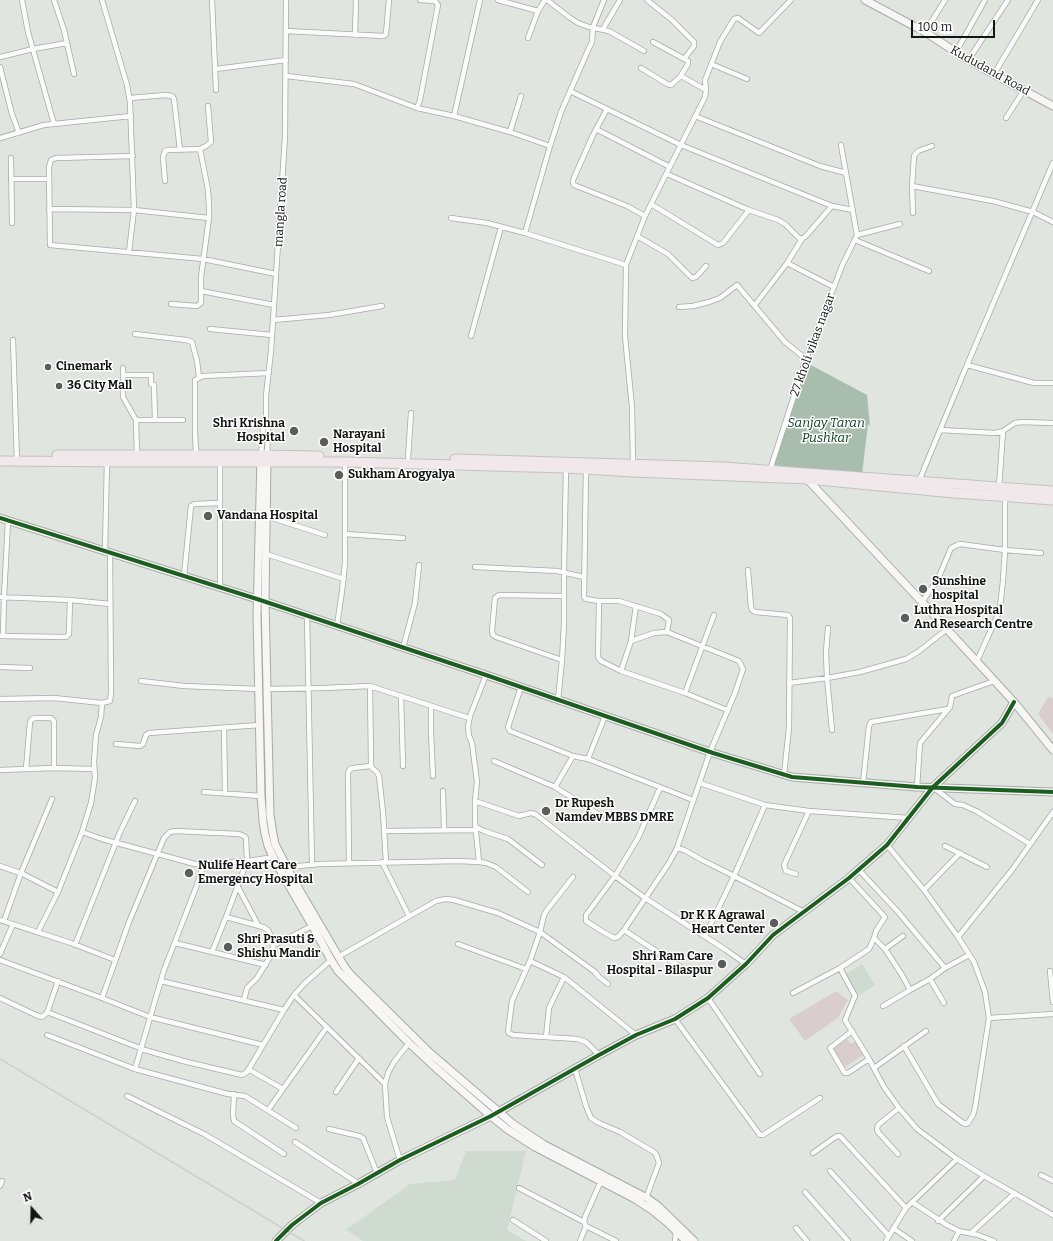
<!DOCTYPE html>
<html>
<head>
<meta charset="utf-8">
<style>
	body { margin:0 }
	#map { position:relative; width:1053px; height:1241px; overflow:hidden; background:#e0e5e0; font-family:Bitter,serif }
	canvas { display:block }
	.north { position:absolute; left:12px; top:1189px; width:40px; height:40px; -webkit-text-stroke:3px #fff; paint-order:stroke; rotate:340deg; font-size:11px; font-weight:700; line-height:16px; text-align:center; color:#121613 }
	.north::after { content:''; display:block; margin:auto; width:14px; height:18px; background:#121613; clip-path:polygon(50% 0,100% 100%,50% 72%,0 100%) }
	.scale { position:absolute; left:911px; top:20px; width:84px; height:18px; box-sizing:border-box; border:2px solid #121613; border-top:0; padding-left:5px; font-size:12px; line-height:14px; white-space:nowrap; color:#121613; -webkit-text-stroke:3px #fff; paint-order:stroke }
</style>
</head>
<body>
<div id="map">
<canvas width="1053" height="1241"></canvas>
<div class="north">N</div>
<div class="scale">100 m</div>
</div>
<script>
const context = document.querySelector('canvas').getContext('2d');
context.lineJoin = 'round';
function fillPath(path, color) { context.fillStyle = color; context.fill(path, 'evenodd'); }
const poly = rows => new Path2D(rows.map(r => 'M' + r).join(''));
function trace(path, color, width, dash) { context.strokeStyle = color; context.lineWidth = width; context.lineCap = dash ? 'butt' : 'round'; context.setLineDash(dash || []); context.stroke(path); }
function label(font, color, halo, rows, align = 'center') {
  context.font = font + ' Bitter,serif'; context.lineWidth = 3; context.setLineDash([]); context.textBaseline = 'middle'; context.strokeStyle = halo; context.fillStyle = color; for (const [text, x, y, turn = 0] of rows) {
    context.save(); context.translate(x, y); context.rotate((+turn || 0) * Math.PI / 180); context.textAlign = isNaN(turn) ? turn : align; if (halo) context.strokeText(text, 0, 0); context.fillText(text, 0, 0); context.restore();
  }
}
fillPath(poly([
	[862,964,875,985,859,996,845,974],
	[466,1151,526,1151,507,1230,526,1241,363,1241,346,1230,410,1184,455,1180]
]), '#cfdbd1');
fillPath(poly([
	[1048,697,1053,698,1053,734,1038,714],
	[836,991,848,1000,838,1018,805,1041,789,1019],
	[847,1039,851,1044,856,1041,865,1054,845,1067,833,1048]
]), '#dacdce');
fillPath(poly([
	[809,364,867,395,870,426,868,424,862,474,771,465]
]), '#a8bdae');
const street = poly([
	[22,0,28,32,54,124],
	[54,0,64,30,74,74],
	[102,0,127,85,130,102,134,210,129,252],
	[212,0,216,90],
	[498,0,538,11],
	[547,0,569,17,578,23,589,27,609,31,644,51],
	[647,0,672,20,694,42,694,46,684,59],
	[603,29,620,0],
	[286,31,384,36,386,34,389,0],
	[925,32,945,0],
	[355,35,356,0],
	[528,38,538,11,545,0],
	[956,52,985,0],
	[0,57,33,49,67,43],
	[969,59,1008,0],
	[711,64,747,79],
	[0,67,12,114,19,133],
	[641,68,667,84,671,85,680,77,688,64,688,61,653,42],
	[216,69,286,60],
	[994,74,1038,0],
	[286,76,354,84,417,108,454,116,510,132,550,146],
	[681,76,706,90],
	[570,91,681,145,832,206,853,210],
	[130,98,166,95,172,96,174,99,180,150],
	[417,108,420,100,438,5,435,1,420,0],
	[607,109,593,135,573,180,573,183,574,185,627,206,645,216],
	[454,116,480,0],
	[695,116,820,166,846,173],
	[1006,118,1024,90],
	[596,129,670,167],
	[510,132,521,96],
	[0,138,44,125,131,116],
	[133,156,56,158,51,160,49,167,50,245,203,259,276,274],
	[11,158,12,223],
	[667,174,749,210,778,220,785,224,800,239,805,237,832,206],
	[11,179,49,179],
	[165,181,163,157,165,151,168,150,200,149,206,146,211,142,208,106],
	[912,186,993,201,1033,212,1053,222],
	[651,204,718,245,723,243,749,210],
	[49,209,134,210,209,218],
	[913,213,912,186,914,156,918,151,932,146],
	[451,218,487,223,525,233,626,265],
	[525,233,550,146,561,112,589,48,592,42,593,27,604,0],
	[857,235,900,224],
	[637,236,668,254,692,278,696,277,706,266],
	[855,240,929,271],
	[787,263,834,287],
	[201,291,274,305],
	[171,304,197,306,201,303,201,277,209,218,209,207,208,190,200,149],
	[755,305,787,263,802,239],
	[679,307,693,306,709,302,720,298,737,285,785,342,806,359],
	[273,320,329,315,382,306],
	[210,329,272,335],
	[135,334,186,340,192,342,197,361,199,377],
	[471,336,501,227],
	[13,340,17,461],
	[967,365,1034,383,1053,383],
	[123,368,123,397,136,420,137,455],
	[123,375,151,375,151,384,154,385,155,420],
	[136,420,183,420],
	[266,423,268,429,267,455],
	[940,430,995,433,1003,431,1015,423,1021,422,1053,423],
	[196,455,195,430,195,380,203,376,269,373],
	[261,455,263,429,266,423,266,396,271,351,285,137,286,0],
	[408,458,411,413],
	[633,465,632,407,625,336,626,265,645,216,705,97,706,91,705,80,720,42,734,19,738,18,759,33,791,0],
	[586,469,584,597,586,599,599,601,619,601,661,614,669,620,667,632],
	[770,470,806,359,842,266,857,235,841,145],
	[919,481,964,372,967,365,1053,163],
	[999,487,1003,431],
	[266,516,325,535],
	[345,534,403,538],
	[105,551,107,461],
	[266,554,344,579],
	[475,567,557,571,584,577],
	[748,570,751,607,752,610,755,612,788,615,790,618,789,728,784,775],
	[184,576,191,506,194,504,220,503],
	[220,588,220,461],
	[0,597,70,600,110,604],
	[599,601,598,657,601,661,621,671,685,693,727,710],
	[922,602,938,579,951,548,957,545,960,544,1005,550,1041,553],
	[307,616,312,864],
	[337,626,342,591,345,563,345,462],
	[828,628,826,652,827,678,832,730],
	[0,636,66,637,69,634,70,600],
	[3,636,4,597,8,521],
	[631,641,654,633,667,632,739,661,743,669,735,693,710,752,677,848,669,863,624,930,618,937,614,938,600,930,586,921,586,915,615,876,638,838,660,788],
	[403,648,415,603,419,565],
	[562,660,496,637,493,635,492,631,495,598,499,595,563,596],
	[977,661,999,612,1000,607,1003,581,1005,550,1005,496],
	[0,667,30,668],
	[621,671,631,641,636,606],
	[141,681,184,686,259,689],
	[789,683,827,678,860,672,906,659,918,652,947,629],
	[370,686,371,764,372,768,377,772,379,776,383,812,386,862],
	[521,687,508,727,510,731,573,756,588,759,693,800],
	[266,689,324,688,370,686,469,718],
	[685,693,714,615],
	[401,696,403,766],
	[0,699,54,698,102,703,110,701,111,693,110,553],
	[558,700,562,660,564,624,564,572,566,468],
	[431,706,431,732,433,776],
	[224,728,225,793],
	[116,744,140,746,143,744,146,735,149,733,260,725],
	[588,759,605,716],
	[494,761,555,787,601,816],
	[26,769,30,722,32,719,35,718,51,718,54,721,54,768],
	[0,770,54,768,94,769],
	[700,783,765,805,809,811,909,818],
	[863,783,869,726,871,722,948,709],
	[555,787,573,756],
	[917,787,920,743,950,707,952,696,994,681],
	[934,788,955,804,963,805,978,812,1030,844],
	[443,791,444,830],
	[204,792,261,796],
	[475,801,516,815,519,816,531,813,535,814,615,876,645,898,726,950,746,964],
	[476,827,484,831,508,839,542,865],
	[384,831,476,830],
	[82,832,102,839,195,864,247,861,275,857],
	[887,845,924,890,958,937,974,962,985,992,989,1018,975,1108,973,1115,968,1123,966,1124,963,1123,938,1104,904,1046],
	[945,846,987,867],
	[677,848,684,850,702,860,734,876,804,912],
	[382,862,409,916],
	[479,862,475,822,475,801,477,782,472,743,469,736,468,727,470,716,486,675],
	[349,863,348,773,350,769,353,768,371,766],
	[0,866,23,874,58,892],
	[279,868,319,864,458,861,479,862,486,863,496,867,528,892],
	[859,870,899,913,945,968],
	[796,874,786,871,784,865,809,811],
	[573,877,547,910,544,915,540,932,530,961,512,1001,508,1032,509,1033,513,1035,577,1039,586,1042,599,1055],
	[849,878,885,917,876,931,874,938,885,949,903,936],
	[238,887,258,925],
	[924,890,960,853],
	[226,917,263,927,268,930,273,941,273,948,270,957,257,978,247,988,244,1000],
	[0,920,71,943,115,960],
	[4,921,21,873,52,799],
	[624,930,679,966],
	[38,932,58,892,82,832,91,803,95,778,94,762,96,735,101,717,102,703],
	[705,936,734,876,765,805],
	[958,937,1012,870,1053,812],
	[175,943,266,965],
	[458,944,526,969],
	[75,945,120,832,135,801],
	[274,945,312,926],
	[0,954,13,924],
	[338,957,436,901,446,899,454,900,498,913,540,932,595,972,599,977,608,984],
	[0,960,102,998,150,1017,263,1045],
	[530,961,564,977,636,1035],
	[840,968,855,996,845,1020,869,1059,884,1087,899,1108,917,1129,957,1159,984,1176,1053,1215],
	[1050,971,1053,1002],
	[930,979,944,1003],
	[161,981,284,1010],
	[910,990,930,979,945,968,969,955],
	[793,993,840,968,869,949,874,938],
	[294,995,385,1084],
	[0,998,38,1016,42,1017,47,1013,58,981],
	[102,998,129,922,164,838,170,832,176,831,239,834,244,836,246,838,247,861,226,917,212,952],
	[708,998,760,1074],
	[883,1006,910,990,902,975,885,949],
	[47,1012,145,1050,183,1061,242,1075,247,1072,284,1010,294,995,305,983,331,960],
	[989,1018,1053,1014],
	[675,1019,760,1135,763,1135,820,1098],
	[852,1031,830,1048,844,1072,845,1073,848,1073,869,1059],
	[47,1035,135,1069,228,1094,245,1096,296,1128],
	[546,1037,549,1008,564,977],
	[874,1068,926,1031],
	[135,1069,164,970,197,885,204,864],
	[248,1069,283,1089],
	[575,1069,586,1106,591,1118,599,1123,620,1132,654,1152,656,1154,659,1163,646,1198],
	[336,1092,359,1058],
	[234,1094,233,1115,234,1121,284,1154],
	[127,1096,204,1134,321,1203],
	[268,1110,327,1027],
	[329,1129,359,1136,363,1138,377,1173],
	[295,1142,359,1184],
	[813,1153,834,1138,838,1136,840,1136,906,1208],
	[898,1154,878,1132,877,1129,878,1125,899,1108],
	[400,1160,387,1117,385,1084,388,1073,394,1062,409,1043],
	[830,1171,889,1236],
	[1041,1175,1053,1181],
	[601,1181,585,1217,584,1222,586,1226,616,1241],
	[0,1186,2,1181],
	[519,1188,584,1222],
	[805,1192,848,1241],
	[912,1202,947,1225,959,1231,978,1235,994,1241],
	[513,1220,546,1241],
	[938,1221,984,1176],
	[796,1228,807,1241],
	[893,1228,912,1241],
	[971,1233,1014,1194],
	[580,1241,586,1226],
	[675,1241,676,1232],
	[886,1241,906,1208,957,1159],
	[954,1241,959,1231]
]);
const secondary = poly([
	[865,0,925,32,962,56,990,72,1053,106],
	[261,458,257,615,261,796,263,821,265,834,268,846,276,863,317,934,331,960,338,971,409,1043,436,1068,491,1116,507,1129,535,1147,635,1199,652,1210,668,1223,686,1241],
	[267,458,265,602,270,815,273,834,275,844,293,879,344,966,350,974,430,1053,513,1124,543,1144,647,1198,658,1206,694,1241],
	[807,479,922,602,1014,702,1053,750],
	[0,518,257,599,486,675,713,753,792,777,917,787,1053,792],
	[276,1241,292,1225,321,1203,358,1184,400,1160,491,1116,599,1055,636,1035,675,1019,708,998,746,964,773,935,849,878,887,845,933,787,1002,723,1014,702]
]);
const highway = poly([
	[57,455,261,455,319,456],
	[455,459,723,467,1053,491],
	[0,461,132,462,345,462,566,468,633,472,807,479,954,493,1053,500]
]);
trace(street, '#a6aba7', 6);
trace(secondary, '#a6aba7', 9);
trace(highway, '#c0c2c0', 11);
trace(street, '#fafbfa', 4.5);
trace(secondary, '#f7f6f5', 7);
trace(highway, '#f0e8ea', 9);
trace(poly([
	[0,1059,304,1241]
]), '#cdcfcd', 1.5);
trace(poly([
	[0,518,257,599,486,675,713,753,792,777,917,787,1053,792],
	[276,1241,292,1225,321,1203,358,1184,400,1160,491,1116,599,1055,636,1035,675,1019,708,998,746,964,773,935,849,878,887,845,933,787,1002,723,1014,702]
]), '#1b5e20', 4);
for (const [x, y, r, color] of [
	[48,367,4,"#5a5e5b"],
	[59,386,4,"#5a5e5b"],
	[294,431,5,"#5a5e5b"],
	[324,442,5,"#5a5e5b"],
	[339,475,5,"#5a5e5b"],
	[208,516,5,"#5a5e5b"],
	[923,589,5,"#5a5e5b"],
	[905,618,5,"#5a5e5b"],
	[546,811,5,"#5a5e5b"],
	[189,873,5,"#5a5e5b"],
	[774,923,5,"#5a5e5b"],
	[228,947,5,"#5a5e5b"],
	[722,964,5,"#5a5e5b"]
]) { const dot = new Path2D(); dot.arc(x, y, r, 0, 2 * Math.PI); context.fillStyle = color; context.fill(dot); trace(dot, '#fff', 1.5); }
label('12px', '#121613', '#fff', [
	["Kududand Road",990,71,29],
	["mangla road",281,212,-86],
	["27 kholi vikas nagar",813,345,-70]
]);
label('bold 12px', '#121613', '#fff', [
	["Cinemark",56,367],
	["36 City Mall",67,386],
	["Shri Krishna",285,424,"right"],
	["Hospital",285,438,"right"],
	["Narayani",333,435],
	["Hospital",333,449],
	["Sukham Arogyalya",348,475],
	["Vandana Hospital",217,516],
	["Sunshine",932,582],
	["hospital",932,596],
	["Luthra Hospital",914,611],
	["And Research Centre",914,625],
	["Dr Rupesh",555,804],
	["Namdev MBBS DMRE",555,818],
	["Nulife Heart Care",198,866],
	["Emergency Hospital",198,880],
	["Dr K K Agrawal",765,916,"right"],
	["Heart Center",765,930,"right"],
	["Shri Prasuti &",237,940],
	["Shishu Mandir",237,954],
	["Shri Ram Care",713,957,"right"],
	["Hospital - Bilaspur",713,971,"right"]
], 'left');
label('italic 13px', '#063a1d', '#fff', [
	["Sanjay Taran",826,423],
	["Pushkar",826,438]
]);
</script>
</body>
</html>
